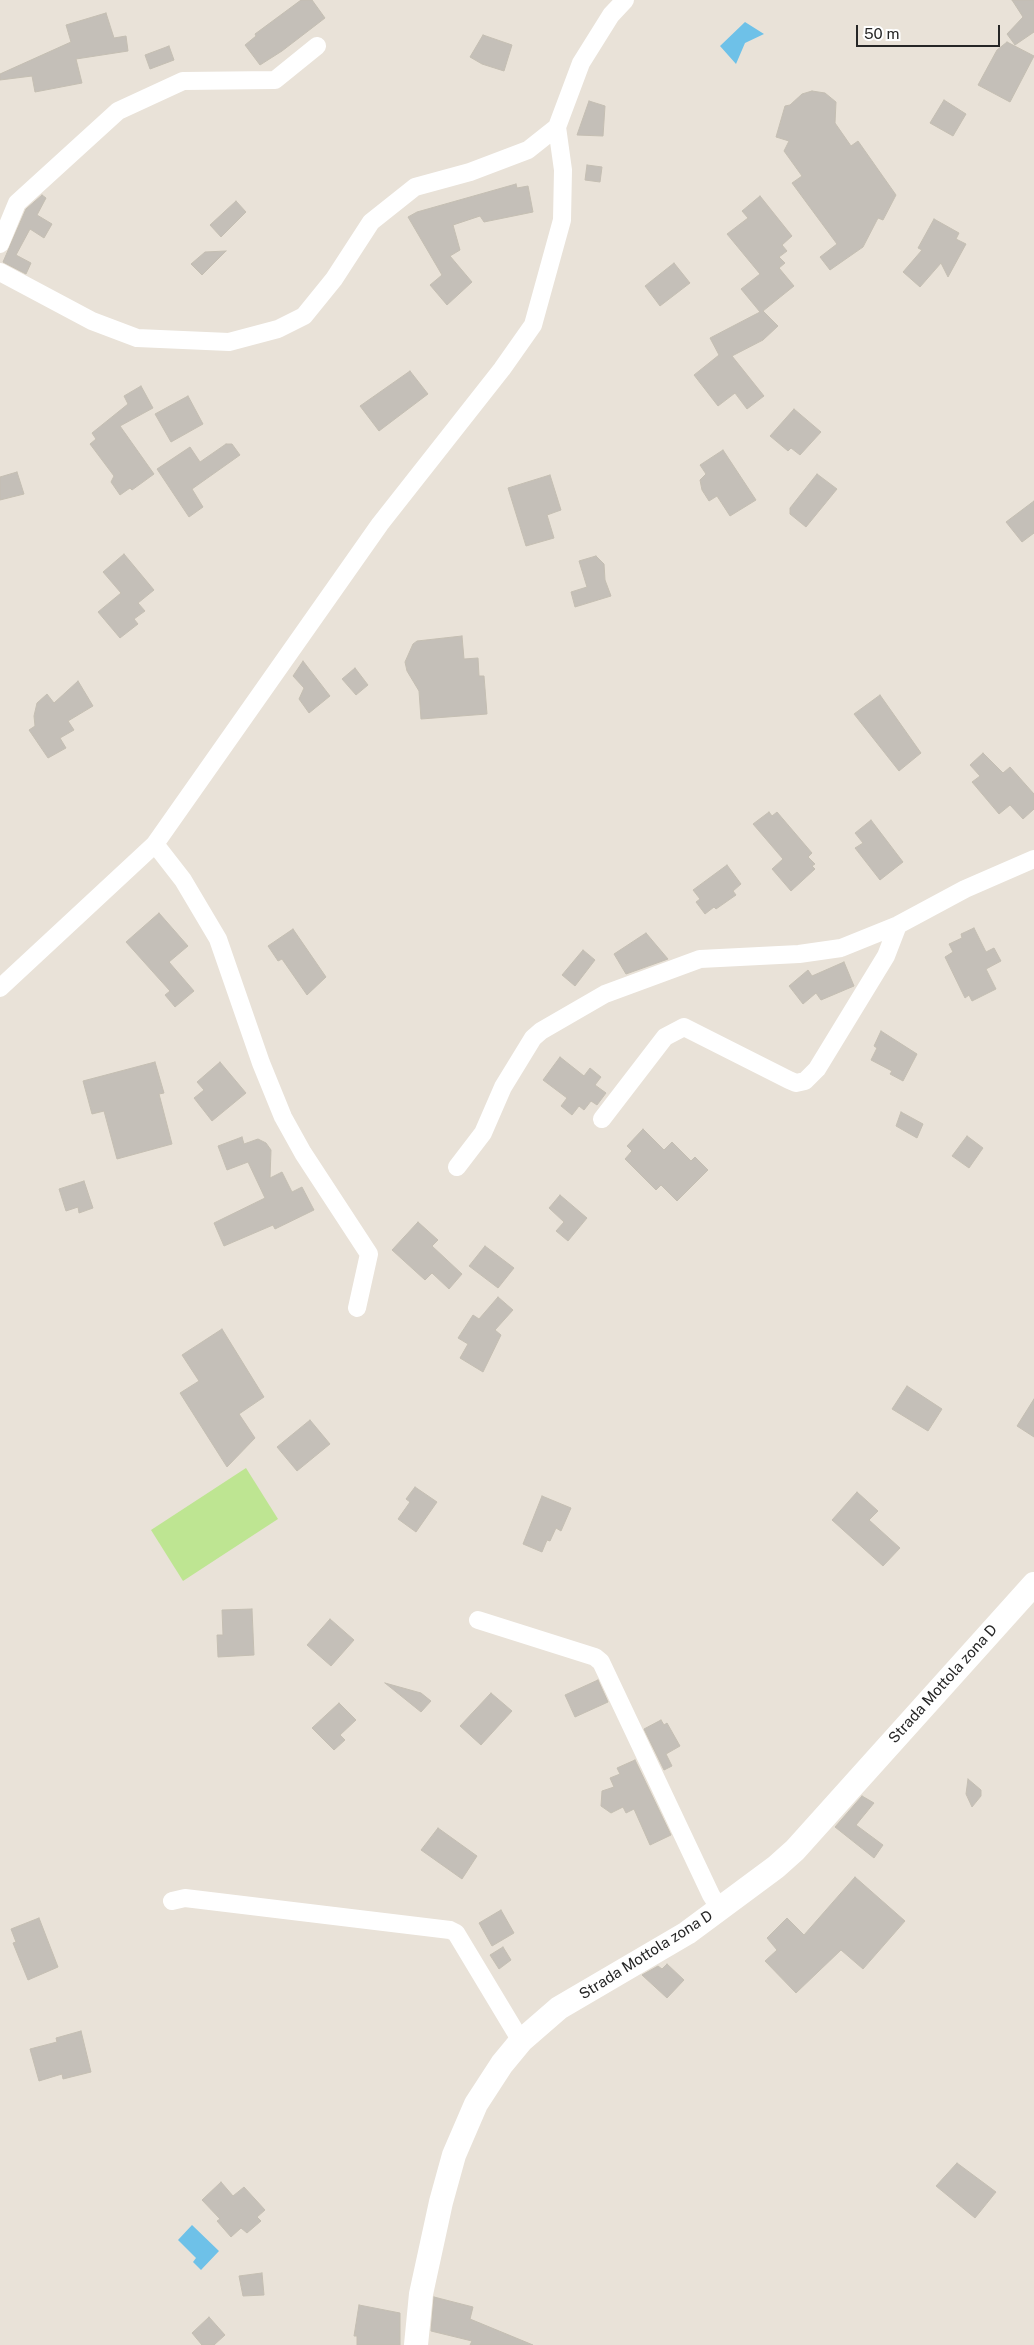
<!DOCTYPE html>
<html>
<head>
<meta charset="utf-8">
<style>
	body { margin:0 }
	#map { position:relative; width:1034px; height:2345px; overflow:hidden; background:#e9e2d8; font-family:"Public Sans",sans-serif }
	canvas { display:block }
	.scale { position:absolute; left:856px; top:25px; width:144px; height:22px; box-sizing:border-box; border:2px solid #262626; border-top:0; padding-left:6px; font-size:15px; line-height:18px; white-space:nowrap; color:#262626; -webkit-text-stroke:4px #fff; paint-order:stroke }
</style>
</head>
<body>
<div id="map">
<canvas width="1034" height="2345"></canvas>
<div class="scale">50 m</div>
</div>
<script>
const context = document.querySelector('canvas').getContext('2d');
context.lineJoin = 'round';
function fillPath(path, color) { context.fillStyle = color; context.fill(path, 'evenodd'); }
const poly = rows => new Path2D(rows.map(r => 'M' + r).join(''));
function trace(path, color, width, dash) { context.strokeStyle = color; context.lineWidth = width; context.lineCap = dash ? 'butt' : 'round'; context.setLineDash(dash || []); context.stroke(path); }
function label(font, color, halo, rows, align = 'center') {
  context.font = font + ' "Public Sans",sans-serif'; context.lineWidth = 4; context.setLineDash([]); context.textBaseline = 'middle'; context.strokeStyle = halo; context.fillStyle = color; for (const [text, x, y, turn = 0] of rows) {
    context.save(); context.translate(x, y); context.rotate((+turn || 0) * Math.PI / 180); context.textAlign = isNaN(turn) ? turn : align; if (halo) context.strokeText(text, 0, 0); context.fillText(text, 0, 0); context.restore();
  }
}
fillPath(poly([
	[246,1468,278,1519,183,1581,151,1530]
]), '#bee592');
fillPath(poly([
	[745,22,764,34,745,43,736,64,720,46],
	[192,2225,219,2251,201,2270,193,2262,196,2258,178,2240]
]), '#6ec1e8');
const building = poly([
	[301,0,312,0,325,18,282,51,260,65,245,45,256,36,255,34,301,0],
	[1012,0,1034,0,1034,32,1015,45,1007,34,1023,17,1012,0],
	[106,13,114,38,126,36,128,51,76,59,82,83,35,92,32,76,0,80,0,74,71,42,66,25,106,13],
	[483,35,512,45,504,71,482,64,470,57,483,35],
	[1007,42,1034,56,1010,102,978,85,997,50,1007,42],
	[169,46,174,60,150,69,145,55,169,46],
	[812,91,825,93,836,102,835,123,851,146,858,141,896,195,883,220,878,218,863,247,830,270,820,257,837,244,792,183,802,176,784,151,789,141,776,137,785,106,790,105,802,94,812,91],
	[944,100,966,114,953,136,930,123,944,100],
	[589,101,605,106,603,136,577,135,589,101],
	[587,165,602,167,600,182,585,180,587,165],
	[516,184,517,188,528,186,533,212,484,222,480,216,453,225,460,250,450,256,472,282,447,305,430,285,442,275,408,217,417,212,516,184],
	[42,195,46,198,37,215,52,224,44,238,30,229,16,255,31,263,26,274,3,262,26,209,42,195],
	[760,196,792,236,782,245,787,251,779,257,785,263,779,268,794,286,763,311,778,326,763,340,732,356,764,396,747,409,735,393,718,406,694,375,719,355,710,338,760,312,741,289,760,274,727,234,748,218,742,211,760,196],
	[236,201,246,212,221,237,210,225,236,201],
	[934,219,959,233,956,239,966,244,948,277,941,263,920,287,903,272,922,250,918,248,934,219],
	[226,251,202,275,191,264,205,252,226,251],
	[674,263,690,283,660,306,645,286,674,263],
	[410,371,428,394,379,431,360,406,410,371],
	[141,386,153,408,120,426,154,474,132,490,130,488,120,495,111,482,114,476,90,444,96,439,92,433,128,404,124,396,141,386],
	[188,396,203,424,171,442,155,414,188,396],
	[794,409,821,432,800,455,791,448,788,451,770,436,794,409],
	[226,444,232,444,240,455,192,489,203,507,189,517,157,469,190,447,200,462,226,444],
	[723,450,756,500,730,516,717,496,709,501,702,490,700,480,706,474,700,465,723,450],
	[17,472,24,494,0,500,0,477,17,472],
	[817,474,837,489,806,527,790,514,790,508,817,474],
	[550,475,561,510,547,515,554,538,526,546,508,488,550,475],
	[1034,501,1034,533,1022,542,1006,522,1034,501],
	[124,554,154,590,138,603,145,611,134,619,138,624,120,638,98,612,121,593,103,572,124,554],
	[596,556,604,564,605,580,611,596,575,607,571,592,587,587,579,561,596,556],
	[462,636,464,659,478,658,479,676,484,676,487,714,421,719,419,691,407,671,405,662,413,644,417,641,462,636],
	[303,661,330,696,309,713,299,699,304,688,293,676,303,661],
	[355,668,368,685,356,695,342,679,355,668],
	[78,681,93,706,68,721,74,730,60,738,66,748,48,758,29,730,35,726,34,716,37,703,47,694,54,703,78,681],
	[880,695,921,753,899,771,854,714,880,695],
	[983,753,1003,773,1010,767,1034,794,1034,809,1023,819,1010,805,999,814,972,782,980,776,970,765,983,753],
	[769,812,772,816,777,812,812,853,808,857,815,864,812,866,815,869,791,891,772,869,783,859,753,824,769,812],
	[871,820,903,862,880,880,855,848,863,843,855,833,871,820],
	[727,865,741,884,733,891,736,895,716,909,714,907,705,914,696,902,700,899,693,890,727,865],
	[159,913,188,946,169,962,194,991,175,1007,165,995,170,991,126,942,159,913],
	[974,928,986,952,994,948,1001,961,986,969,996,989,972,1001,969,995,965,998,945,957,953,952,949,944,962,938,961,934,974,928],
	[293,929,326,977,307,995,282,959,278,961,268,946,293,929],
	[646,933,668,959,626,974,614,954,646,933],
	[583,950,595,960,575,986,562,975,583,950],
	[844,962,854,986,821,1000,816,993,803,1004,789,986,808,970,812,976,844,962],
	[881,1031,917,1054,903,1081,890,1074,892,1071,871,1060,877,1048,874,1046,881,1031],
	[560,1057,584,1076,590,1068,601,1077,595,1085,606,1093,597,1105,591,1101,584,1110,579,1106,572,1115,561,1106,567,1098,543,1080,560,1057],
	[155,1062,164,1093,159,1094,172,1144,117,1159,104,1111,92,1114,83,1081,155,1062],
	[220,1062,246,1093,212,1121,194,1098,204,1090,197,1082,220,1062],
	[901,1112,923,1124,917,1138,896,1126,901,1112],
	[643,1129,664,1150,672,1142,691,1161,695,1157,708,1170,677,1201,661,1185,656,1190,625,1159,632,1151,627,1146,643,1129],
	[967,1136,983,1148,969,1168,952,1156,967,1136],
	[242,1137,244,1144,258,1139,266,1143,271,1150,270,1178,282,1172,292,1192,302,1187,314,1210,275,1229,273,1225,224,1246,214,1223,265,1198,248,1162,227,1170,218,1146,242,1137],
	[84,1181,93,1208,79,1213,78,1207,66,1211,59,1189,84,1181],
	[560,1195,587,1218,568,1241,556,1231,564,1222,549,1208,560,1195],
	[418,1222,438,1240,432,1246,462,1274,449,1289,432,1273,425,1280,392,1250,418,1222],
	[485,1246,514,1268,498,1288,469,1266,485,1246],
	[498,1297,513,1310,495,1330,501,1335,483,1372,460,1358,468,1344,458,1338,473,1315,479,1319,498,1297],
	[222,1329,264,1397,239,1414,255,1438,227,1467,180,1393,199,1381,182,1355,222,1329],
	[907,1386,942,1409,928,1431,892,1409,907,1386],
	[1034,1399,1034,1437,1017,1426,1034,1399],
	[310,1420,330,1444,297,1471,277,1447,310,1420],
	[415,1487,437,1502,416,1532,398,1519,410,1502,406,1499,415,1487],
	[857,1492,878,1511,869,1520,900,1548,883,1566,832,1520,857,1492],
	[542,1496,571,1508,561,1531,556,1528,550,1541,547,1540,542,1552,523,1544,542,1496],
	[252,1609,254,1655,218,1657,217,1635,223,1635,222,1610,252,1609],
	[330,1619,354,1640,331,1666,307,1645,330,1619],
	[598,1680,608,1702,575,1717,565,1695,598,1680],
	[385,1683,421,1693,431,1701,421,1712,385,1683],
	[491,1693,512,1711,481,1745,460,1726,491,1693],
	[339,1703,356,1720,340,1735,345,1740,334,1750,312,1728,339,1703],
	[661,1720,664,1725,667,1723,680,1746,666,1754,672,1766,664,1770,644,1729,661,1720],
	[635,1760,671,1835,650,1845,634,1809,626,1813,623,1807,611,1813,601,1806,602,1791,614,1787,610,1778,620,1774,617,1768,635,1760],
	[968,1779,981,1790,981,1796,972,1807,966,1794,968,1779],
	[862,1796,874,1803,856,1825,883,1845,874,1858,835,1827,862,1796],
	[438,1828,477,1856,462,1879,421,1850,438,1828],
	[855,1877,905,1921,863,1969,841,1950,796,1993,765,1961,777,1950,767,1938,787,1918,804,1935,855,1877],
	[501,1910,514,1933,492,1946,479,1923,501,1910],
	[39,1918,58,1967,28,1980,13,1943,16,1942,11,1929,39,1918],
	[503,1947,511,1960,499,1969,490,1955,503,1947],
	[667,1964,684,1980,667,1998,642,1975,658,1966,662,1969,667,1964],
	[81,2031,91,2072,63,2079,62,2074,39,2081,30,2049,57,2042,56,2038,81,2031],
	[957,2163,996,2192,975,2218,936,2186,957,2163],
	[221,2182,233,2196,244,2187,265,2210,257,2217,261,2221,247,2233,241,2228,231,2237,217,2221,220,2219,202,2200,221,2182],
	[262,2273,264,2295,243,2296,239,2276,262,2273],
	[434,2297,473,2307,470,2319,533,2345,470,2345,472,2341,431,2331,434,2297],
	[359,2305,400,2313,400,2345,357,2345,357,2336,354,2336,359,2305],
	[209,2317,225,2335,214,2345,202,2345,192,2333,209,2317]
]);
fillPath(building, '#c4bfb8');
trace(building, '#c4beb2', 1);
trace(poly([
	[0,244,17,203,118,111,183,81,275,80,317,46],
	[0,272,92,321,137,338,229,342,278,329,304,316,334,279,371,222,415,187,470,172,528,150,557,127],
	[155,844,183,880,218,939,261,1063,283,1117,303,1153,369,1254,357,1308],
	[0,988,155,844,380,524,502,369,533,325,562,220,563,170,557,127,581,63,611,15,625,0],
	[602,1119,665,1037,684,1027,789,1080,796,1083,805,1081,817,1069,886,956,898,925],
	[457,1167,483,1133,503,1087,533,1038,541,1031,605,994,700,959,799,954,841,948,898,925,965,889,1034,859],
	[478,1620,595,1657,601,1662,711,1895,720,1909],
	[172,1901,185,1898,450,1930,456,1933,521,2041]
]), '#fff', 18);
trace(poly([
	[416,2345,421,2294,441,2202,454,2155,476,2104,502,2064,521,2041,559,2008,687,1933,776,1867,795,1850,1034,1584]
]), '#fff', 24);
label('15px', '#262626', '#fff', [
	["Strada Mottola zona D",943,1684,-48],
	["Strada Mottola zona D",646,1955,-32]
]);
</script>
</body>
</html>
